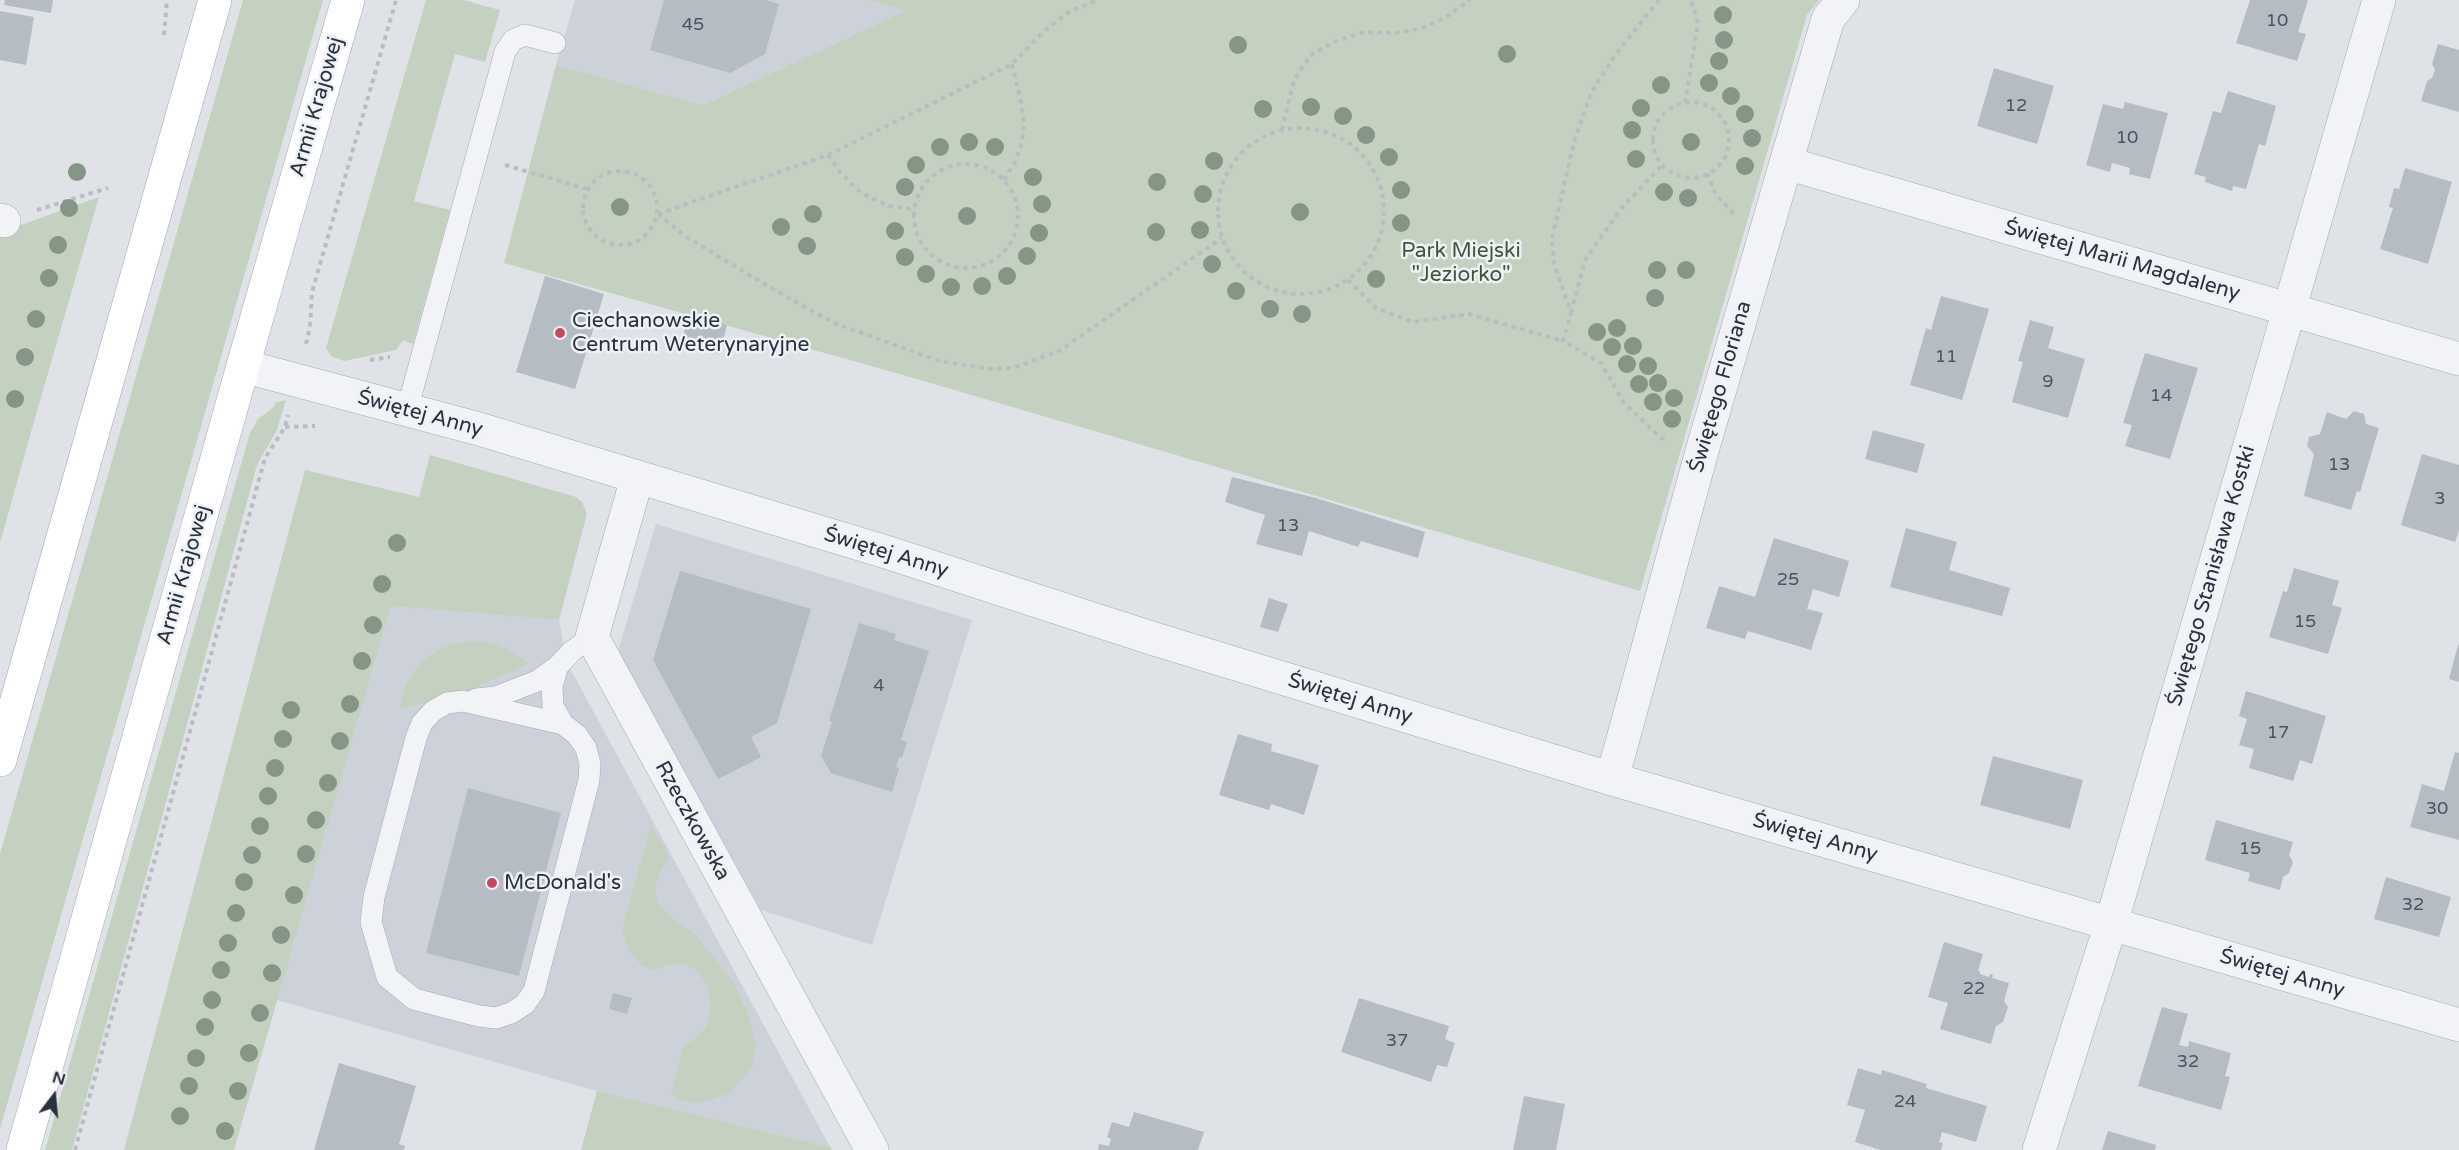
<!DOCTYPE html>
<html>
<head>
<meta charset="utf-8">
<style>
	body { margin:0 }
	#map { position:relative; width:2459px; height:1150px; overflow:hidden; background:#dfe2e7; font-family:"Varela Round",sans-serif }
	canvas { display:block }
	.north { position:absolute; left:24px; top:1066px; width:60px; height:60px; -webkit-text-stroke:4px #eef1f5; paint-order:stroke; rotate:16deg; font-size:16px; font-weight:700; line-height:24px; text-align:center; color:#29313d }
	.north::after { content:''; display:block; margin:auto; width:21px; height:27px; background:#29313d; clip-path:polygon(50% 0,100% 100%,50% 72%,0 100%) }
</style>
</head>
<body>
<div id="map">
<canvas width="2459" height="1150"></canvas>
<div class="north">N</div>
</div>
<script>
const context = document.querySelector('canvas').getContext('2d');
context.lineJoin = 'round';
function fillPath(path, color) { context.fillStyle = color; context.fill(path, 'evenodd'); }
const poly = rows => new Path2D(rows.map(r => 'M' + r).join(''));
function trace(path, color, width, dash) { context.strokeStyle = color; context.lineWidth = width; context.lineCap = dash ? 'butt' : 'round'; context.setLineDash(dash || []); context.stroke(path); }
function label(font, color, halo, rows, align = 'center') {
  context.font = font + ' "Varela Round",sans-serif'; context.lineWidth = 5; context.setLineDash([]); context.textBaseline = 'middle'; context.strokeStyle = halo; context.fillStyle = color; for (const [text, x, y, turn = 0] of rows) {
    context.save(); context.translate(x, y); context.rotate((+turn || 0) * Math.PI / 180); context.textAlign = isNaN(turn) ? turn : align; if (halo) context.strokeText(text, 0, 0); context.fillText(text, 0, 0); context.restore();
  }
}
fillPath(poly([
	[575,0,868,0,907,11,703,105,556,65],
	[656,524,972,620,872,945,761,910,618,651],
	[391,606,559,620,567,663,830,1147,597,1091,277,1000]
]), '#cdd1d9');
fillPath(poly([
	[243,0,323,0,0,1129,0,854],
	[426,0,463,0,500,10,485,62,455,54,414,201,450,210,413,344,403,340,396,350,344,361,331,356,326,348],
	[868,0,1819,0,1807,15,1640,591,903,375,504,263,556,65,703,105,906,11],
	[99,197,33,425,0,543,0,228,7,230],
	[286,400,277,430,257,465,72,1150,45,1150,250,433,258,419,274,407,275,403],
	[430,455,576,497,582,502,587,514,559,620,391,606,234,1150,124,1150,305,470,419,497],
	[476,641,497,644,514,652,528,664,471,690,400,709,405,686,414,671,425,659,441,648,457,643],
	[651,825,669,857,660,872,656,886,655,895,659,905,673,919,694,933,733,982,747,1012,756,1042,752,1067,730,1093,710,1101,690,1103,676,1099,671,1093,684,1044,695,1040,707,1026,711,1005,707,986,699,972,685,964,668,965,653,970,641,965,630,951,622,930],
	[597,1091,830,1147,832,1150,581,1150]
]), '#c5d1c0');
fillPath(poly([
	[5,0,53,0,51,13,4,5],
	[664,0,766,0,779,4,765,54,730,73,650,50],
	[2250,0,2308,0,2298,32,2306,34,2297,61,2236,43],
	[0,11,34,17,26,65,0,60],
	[2438,44,2459,50,2459,112,2421,101,2427,81,2432,78,2435,70,2432,64],
	[1994,68,2054,86,2037,144,1977,126],
	[2228,91,2276,106,2265,146,2259,144,2246,189,2233,186,2232,191,2205,182,2206,177,2194,174,2213,111,2221,113],
	[2125,102,2168,113,2150,179,2129,174,2130,168,2112,163,2110,172,2086,165,2103,104,2123,109],
	[2405,168,2452,182,2428,264,2380,249,2393,208,2389,207,2394,188,2399,189],
	[545,276,604,294,575,389,516,372],
	[1941,296,1989,309,1962,400,1910,385,1926,328,1931,330],
	[688,316,727,325,720,354,681,344],
	[2030,320,2054,327,2048,348,2085,359,2068,418,2012,402,2023,362,2018,361],
	[2145,353,2198,368,2170,459,2125,446,2132,425,2123,423],
	[2354,411,2364,414,2366,424,2379,428,2360,492,2357,491,2351,510,2304,496,2314,454,2307,446,2309,437,2320,434,2327,412,2346,419],
	[1873,430,1925,444,1917,473,1865,459],
	[2422,454,2459,465,2459,530,2455,542,2401,525],
	[1232,477,1316,498,1425,532,1418,558,1361,541,1358,547,1309,531,1302,556,1256,544,1265,515,1225,502],
	[1906,528,1957,542,1949,570,2010,588,2002,616,1890,587],
	[1774,538,1849,561,1839,597,1813,589,1807,609,1823,613,1811,650,1748,631,1745,639,1706,628,1719,586,1755,597],
	[2294,568,2339,581,2332,605,2342,608,2328,654,2269,637,2283,591,2287,592],
	[680,571,811,609,777,723,751,737,761,757,718,779,653,660],
	[1269,598,1288,604,1278,632,1260,627],
	[859,623,896,634,894,640,929,651,901,740,907,742,902,758,899,757,896,767,899,768,892,792,831,773,821,756,832,722,829,721],
	[2458,645,2459,645,2459,682,2449,679],
	[2246,691,2326,716,2312,764,2300,760,2293,781,2249,768,2254,749,2239,745,2247,719,2239,716],
	[1238,734,1272,744,1271,751,1319,765,1304,815,1271,804,1269,810,1219,795],
	[2455,752,2459,753,2459,840,2410,827,2422,784,2444,791],
	[1993,756,2083,780,2070,829,1980,805],
	[468,788,561,813,519,976,426,953],
	[2216,820,2293,842,2289,855,2293,862,2289,873,2283,877,2280,890,2248,881,2250,873,2205,860],
	[2386,877,2451,897,2439,937,2374,919],
	[1944,942,1983,954,1978,971,1980,972,1980,974,1989,977,1990,974,1993,975,1992,978,2009,983,2004,1001,2008,1007,2003,1022,1996,1026,1991,1044,1940,1029,1948,1003,1928,997],
	[613,993,632,998,627,1014,609,1009],
	[1359,998,1449,1026,1445,1039,1455,1043,1447,1067,1437,1065,1431,1082,1341,1052],
	[2162,1007,2188,1014,2179,1045,2188,1047,2189,1041,2231,1053,2225,1076,2230,1077,2221,1110,2138,1086],
	[339,1063,416,1086,399,1144,405,1146,404,1150,314,1150],
	[1858,1068,1881,1075,1882,1070,1927,1084,1926,1088,1987,1106,1976,1142,1942,1132,1939,1142,1943,1143,1941,1150,1881,1150,1855,1142,1865,1110,1847,1105],
	[1524,1096,1565,1104,1556,1150,1513,1150],
	[1134,1112,1204,1132,1198,1150,1098,1150,1099,1144,1109,1146,1111,1139,1107,1137,1112,1122,1129,1127],
	[2108,1131,2156,1145,2155,1150,2102,1150]
]), '#b6bcc4');
const lane = poly([
	[407,410,505,52,513,40,525,35,555,43],
	[558,666,552,686,553,706,563,724],
	[476,699,496,697,537,681,558,666,572,651,592,637],
	[463,701,563,724,577,735,586,748,590,764,589,780,534,991,525,1004,511,1013,496,1018,479,1016,414,999,387,977,371,922,374,897,416,738,422,723,433,711,447,703,463,701]
]);
const street = poly([
	[1786,163,2459,359],
	[0,220,4,221],
	[243,366,479,429,886,552,1148,637,1612,779,2459,1025],
	[637,478,592,637,872,1150],
	[1612,779,1702,451,1828,19,1843,0],
	[2039,1150,2111,924,2379,0]
]);
const primary = poly([
	[0,760,215,0],
	[23,1150,243,366,348,0]
]);
trace(lane, '#a5a9b1', 22);
trace(street, '#a5a9b1', 34);
trace(primary, '#9fa7b2', 34);
trace(poly([
	[1659,0,1616,54,1592,91,1575,138,1552,238,1554,264,1571,313,1563,341,1601,363,1624,403,1661,438,1668,440],
	[164,35,167,0],
	'1653 140a38 38 0 1 1 76 0a38 38 0 1 1-76 0Z',
	[1685,103,1698,24,1693,5,1687,0],
	'1218 211a83 83 0 1 1 166 0a83 83 0 1 1-166 0Z',
	[1282,130,1294,80,1311,55,1336,41,1364,32,1394,33,1420,29,1446,17,1470,0],
	[828,155,840,172,861,193,889,206,914,209],
	'914 216a52 52 0 1 1 104 0a52 52 0 1 1-104 0Z',
	[505,165,587,189],
	'583 208a37 37 0 1 1 74 0a37 37 0 1 1-74 0Z',
	[1707,173,1716,195,1734,214],
	[1004,180,1015,162,1022,142,1024,124,1021,102,1012,64],
	[37,210,108,188],
	[658,214,685,236,766,285,834,323,940,361,988,369,1013,368,1059,351,1222,238],
	[658,214,828,155,1012,64,1043,32,1069,12,1098,0],
	[1348,280,1376,308,1412,322,1469,314,1563,341],
	[1571,313,1585,260,1621,209,1663,164],
	[306,344,310,327,312,292,396,0],
	[370,360,390,357],
	[285,427,315,426],
	[75,1150,265,458,285,427,288,415]
]), '#b9bdc2', 4, [4.5, 4.5]);
trace(lane, '#f1f3f6', 21);
trace(street, '#f1f3f6', 33);
trace(primary, '#fff', 33);
context.fillStyle = '#869686';
for (const [x, y] of [
	[1723,15],
	[1724,40],
	[1238,45],
	[1507,54],
	[1719,61],
	[1709,83],
	[1661,85],
	[1731,96],
	[1311,107],
	[1641,108],
	[1263,109],
	[1745,114],
	[1343,116],
	[1632,130],
	[1366,135],
	[1752,138],
	[969,142],
	[1691,142],
	[940,147],
	[995,147],
	[1389,157],
	[1636,159],
	[1214,161],
	[916,165],
	[1745,166],
	[77,172],
	[1033,177],
	[1157,182],
	[905,187],
	[1401,190],
	[1664,192],
	[1203,194],
	[1688,198],
	[1042,204],
	[620,207],
	[69,208],
	[1300,212],
	[813,214],
	[967,216],
	[1401,223],
	[781,227],
	[1200,230],
	[895,231],
	[1156,232],
	[1039,233],
	[58,245],
	[807,246],
	[1027,256],
	[905,257],
	[1212,264],
	[1657,270],
	[1686,270],
	[926,274],
	[1007,276],
	[49,278],
	[1376,279],
	[982,286],
	[951,287],
	[1236,291],
	[1655,298],
	[1270,309],
	[1302,314],
	[36,319],
	[1617,328],
	[1597,332],
	[1633,346],
	[1612,347],
	[25,357],
	[1627,364],
	[1648,366],
	[1658,383],
	[1639,384],
	[1674,398],
	[15,399],
	[1653,402],
	[1672,419],
	[397,543],
	[382,584],
	[373,625],
	[362,661],
	[350,704],
	[291,710],
	[283,739],
	[340,741],
	[275,768],
	[328,783],
	[268,796],
	[316,820],
	[260,826],
	[306,854],
	[252,855],
	[244,882],
	[294,895],
	[236,913],
	[281,935],
	[228,943],
	[221,970],
	[272,973],
	[212,1000],
	[260,1013],
	[205,1027],
	[249,1053],
	[196,1058],
	[189,1086],
	[238,1091],
	[180,1116],
	[225,1131]
]) { context.beginPath(); context.arc(x, y, 9, 0, 2 * Math.PI); context.fill(); }
for (const [x, y, r, color] of [
	[560,333,6,"#c64a5f"],
	[492,883,6,"#c64a5f"]
]) { const dot = new Path2D(); dot.arc(x, y, r, 0, 2 * Math.PI); context.fillStyle = color; context.fill(dot); trace(dot, '#eef1f5', 2); }
label('18px', '#4c545f', null, [
	["10",2277,21],
	["45",693,25],
	["12",2016,106],
	["10",2127,138],
	["11",1946,357],
	["9",2048,382],
	["14",2161,396],
	["13",2339,465],
	["3",2440,499],
	["13",1288,526],
	["25",1788,580],
	["15",2305,622],
	["4",879,686],
	["17",2278,733],
	["30",2437,809],
	["15",2250,849],
	["32",2413,905],
	["22",1974,989],
	["37",1397,1041],
	["32",2188,1062],
	["24",1905,1102]
]);
label('21px', '#29313d', '#eef1f5', [
	["Armii Krajowej",317,107,-74],
	["Świętej Marii Magdaleny",2122,261,16],
	["Świętego Floriana",1721,387,-74],
	["Świętej Anny",420,414,15],
	["Świętej Anny",886,553,17],
	["Armii Krajowej",184,575,-74],
	["Świętego Stanisława Kostki",2212,576,-74],
	["Świętej Anny",1350,699,17],
	["Rzeczkowska",692,821,61],
	["Świętej Anny",1815,838,16],
	["Świętej Anny",2282,974,16]
]);
label('21px', '#3e5837', '#eef1f5', [
	["Park Miejski",1461,251],
	["\"Jeziorko\"",1461,275]
]);
label('21px', '#29313d', '#eef1f5', [
	["Ciechanowskie",572,321],
	["Centrum Weterynaryjne",572,345],
	["McDonald's",504,883]
], 'left');
</script>
</body>
</html>
